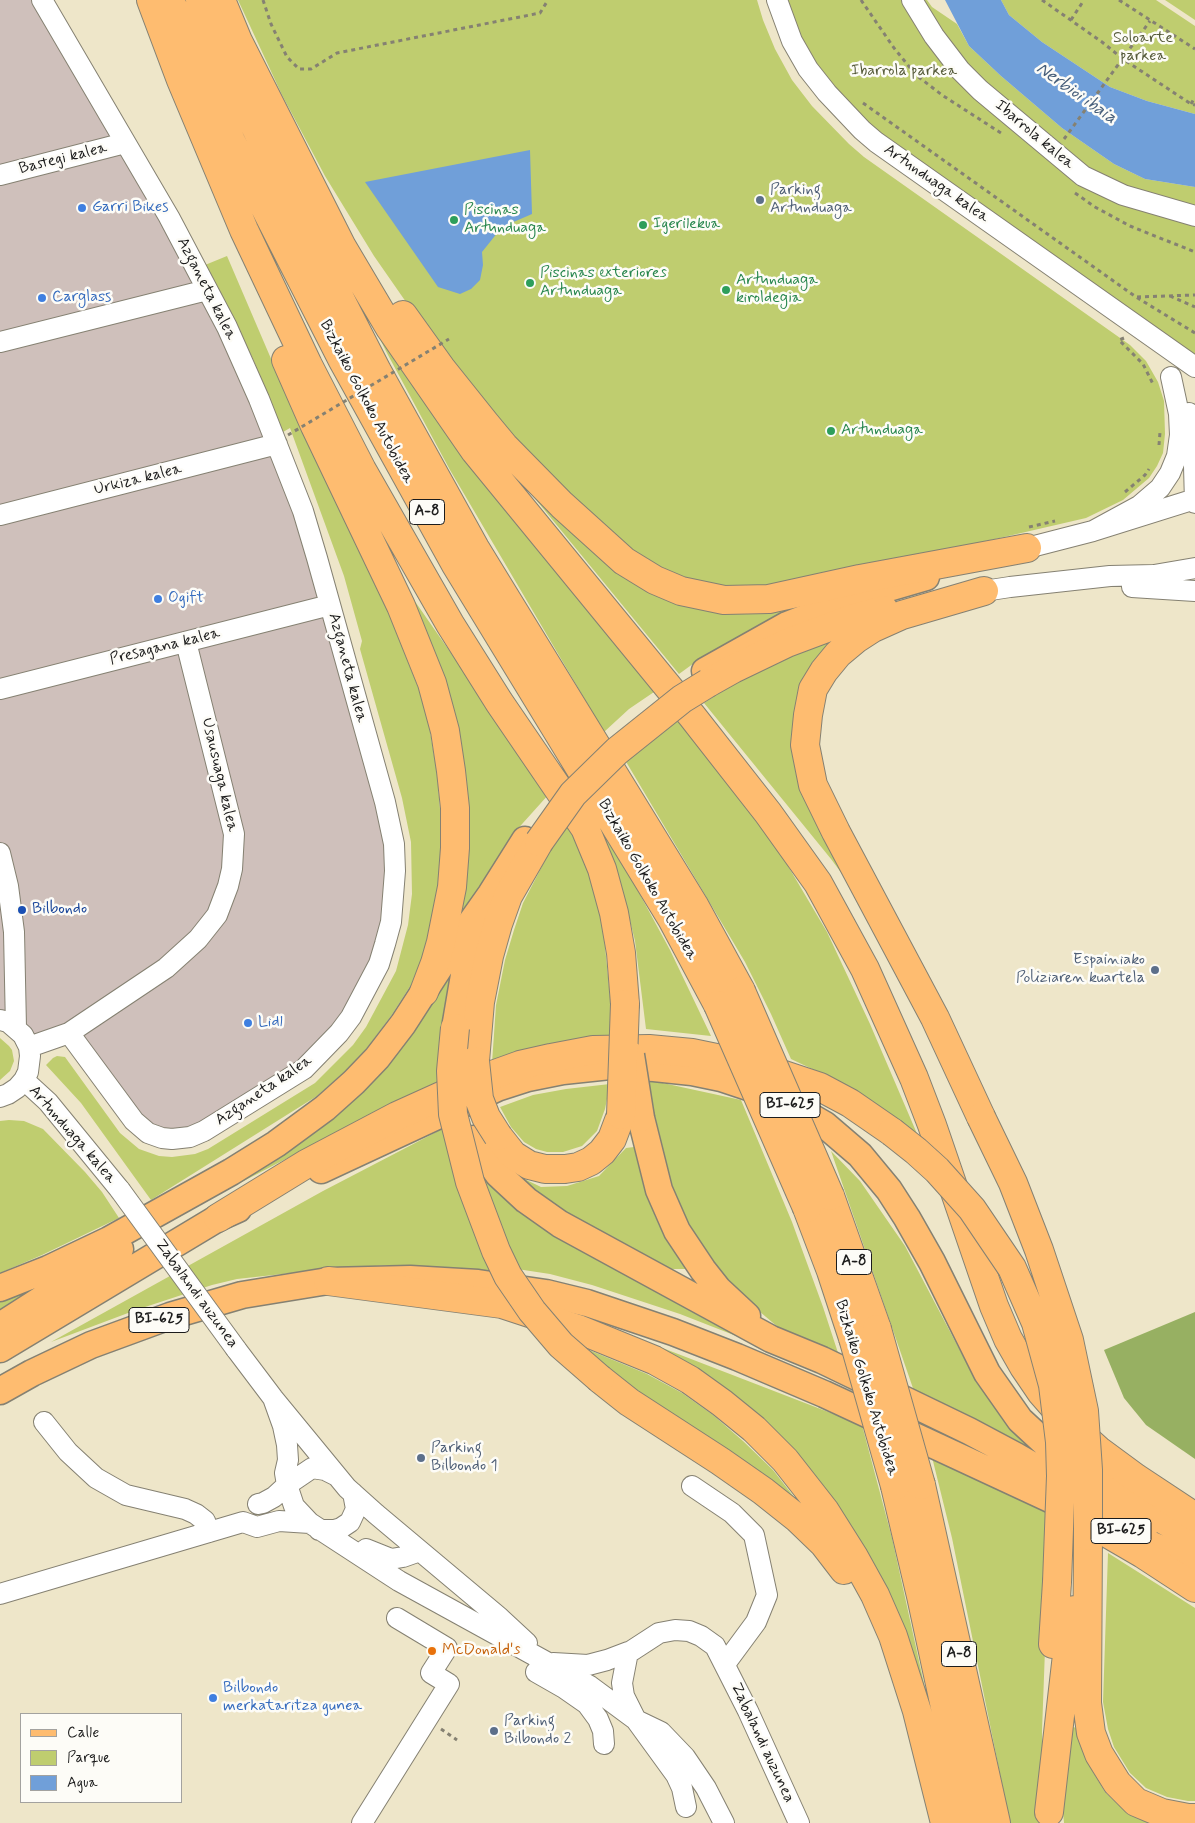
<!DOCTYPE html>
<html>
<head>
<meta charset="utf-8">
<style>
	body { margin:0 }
	#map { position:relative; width:1195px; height:1823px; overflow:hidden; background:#eee6c9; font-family:Mynerve,sans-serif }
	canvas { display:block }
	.legend { position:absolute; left:20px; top:1713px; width:162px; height:90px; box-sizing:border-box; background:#fdfcf7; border:1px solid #a3a29f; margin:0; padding:6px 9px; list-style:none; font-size:15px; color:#1c1c1c }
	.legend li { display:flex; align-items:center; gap:10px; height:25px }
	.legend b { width:25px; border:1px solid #a3a29f }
</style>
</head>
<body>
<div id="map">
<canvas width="1195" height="1823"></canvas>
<ul class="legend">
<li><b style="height:6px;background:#febc70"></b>Calle</li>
<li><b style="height:14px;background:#bfcd6f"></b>Parque</li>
<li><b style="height:14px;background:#709fd9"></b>Agua</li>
</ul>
</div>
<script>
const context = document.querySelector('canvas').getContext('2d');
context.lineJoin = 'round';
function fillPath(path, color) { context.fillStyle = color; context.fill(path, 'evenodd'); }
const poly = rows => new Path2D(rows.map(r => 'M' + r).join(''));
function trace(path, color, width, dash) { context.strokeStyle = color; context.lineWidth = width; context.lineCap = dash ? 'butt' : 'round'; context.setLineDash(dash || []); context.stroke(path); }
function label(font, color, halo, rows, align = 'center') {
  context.font = font + ' Mynerve,sans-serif'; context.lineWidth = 5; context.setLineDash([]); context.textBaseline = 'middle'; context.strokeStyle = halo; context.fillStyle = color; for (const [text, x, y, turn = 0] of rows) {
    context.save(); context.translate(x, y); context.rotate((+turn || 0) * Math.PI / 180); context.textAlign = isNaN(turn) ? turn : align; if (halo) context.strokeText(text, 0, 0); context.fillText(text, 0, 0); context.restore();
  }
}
fillPath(poly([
	[0,0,42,0,259,399,368,742,394,893,351,1017,254,1101,162,1138,78,1044,40,1041,0,1020]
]), '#cfc0bb');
fillPath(poly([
	[238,0,757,0,763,20,775,49,792,80,812,106,849,144,864,157,1130,345,1146,361,1158,382,1164,401,1165,434,1163,453,1157,466,1149,478,1123,500,1086,518,991,540,767,586,725,587,685,578,661,568,632,551,588,512,514,437,422,325,374,256,325,176,282,95],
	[778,0,927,0,932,7,957,24,969,46,1001,76,1062,128,1114,164,1145,179,1195,187,1195,361,1139,328,827,93],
	[1001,0,1156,0,1195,26,1195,114,1147,101,1110,87,1042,42,1009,15],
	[1165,0,1195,0,1195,20],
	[317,214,415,378,503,508,654,692,629,709,604,732,450,470,388,355],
	[227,256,302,431,388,612,418,687,427,714,437,773,440,809,441,847,438,885,427,939,422,958,411,985,391,1016,367,1048,344,1072,317,1096,151,1200,81,1103,46,1065,53,1058,57,1056,65,1057,120,1133,139,1149,159,1156,172,1157,195,1154,208,1149,315,1083,353,1045,366,1027,396,971,408,925,412,894,411,842,402,798,360,649,362,641,344,576,290,428,283,432,253,359,205,265],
	[468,417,635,579,827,594,701,658,679,674],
	[398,577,549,794,514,833,455,924,464,837],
	[846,631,799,720,857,894,831,859,704,703,737,681,772,662],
	[678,720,775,844,827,932,870,1024,924,1150,825,1075,791,1059,771,1014,745,962,625,760],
	[569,821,582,849,602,916,611,1007,610,1038,492,1063,496,1005,505,960,514,930,523,903,552,847],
	[603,835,625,867,670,950,711,1036,646,1029,635,941,624,896],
	[453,965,439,1081,391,1104,236,1185,282,1152],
	[0,1038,9,1046,12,1050,14,1061,10,1071,0,1080],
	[649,1080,741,1100,792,1222,823,1307,841,1362,785,1333,753,1306,719,1271,690,1232,668,1178,655,1125],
	[610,1084,605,1109,597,1131,582,1146,563,1152,547,1152,536,1149,524,1142,511,1127,500,1107,533,1095,566,1089],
	[9,1120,24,1121,43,1129,85,1172,102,1192,119,1218,42,1255,0,1273,0,1121],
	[444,1128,492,1271,391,1265,328,1269,237,1279,212,1285,136,1310,51,1342,323,1191],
	[634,1147,647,1194,655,1216,666,1238,686,1269,663,1269,565,1216,512,1173,541,1187,567,1186,599,1176,626,1148],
	[831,1151,860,1181,905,1246,976,1381,1012,1427,1045,1458,915,1394],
	[475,1160,744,1339,680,1314,592,1285,550,1274,517,1269],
	[36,1286,0,1310,0,1300],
	[647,1342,862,1425,892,1538,928,1702,892,1612,729,1393],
	[572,1343,647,1374,682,1393,713,1415,743,1441,773,1470,812,1520,634,1395],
	[932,1457,1050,1513,1042,1731,1043,1823,1010,1823,952,1538],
	[1108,1553,1195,1608,1195,1801,1188,1801,1167,1797,1146,1788,1130,1773,1114,1747,1108,1729,1103,1702],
	[1073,1727,1080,1729,1086,1760,1105,1792,1128,1814,1149,1823,1064,1823,1063,1812]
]), '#bfcd6f');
fillPath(poly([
	[1195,1312,1195,1459,1146,1425,1124,1398,1104,1350]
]), '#97b062');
fillPath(poly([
	[945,0,1001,0,1009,15,1042,42,1110,87,1147,101,1195,114,1195,187,1145,179,1114,164,1062,128,1001,76,969,46],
	[530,150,532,214,502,227,482,252,483,265,480,280,471,289,460,294,438,287,365,182]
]), '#709fd9');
const minor = poly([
	[42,0,169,217,227,327,259,399,303,511,317,558,385,802,394,844,395,871,391,922,385,944,379,964,351,1017,339,1033,304,1069,204,1131,190,1137,172,1139,162,1138,148,1133,134,1121,69,1033],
	[777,0,792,41,808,69,827,93,862,130,876,142,1195,367],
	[912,0,934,36,960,70,980,90,1083,176,1123,195,1195,216],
	[0,175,125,143],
	[0,342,207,290],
	[1189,413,1193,429,1195,503],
	[0,515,277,444],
	[1093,531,1139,506,1160,488,1170,473,1177,456,1180,435,1179,414,1171,377],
	[1027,548,1093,531,1195,499],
	[1132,587,1195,591],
	[984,591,1010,587,1110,576,1154,575,1195,568],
	[0,689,330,605],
	[0,853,8,886,14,932,16,1028],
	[0,1020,8,1022,23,1035,29,1047,30,1056,28,1072,24,1080,17,1088,8,1094,0,1097],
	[29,1047,69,1033,166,968,198,939,217,915,228,886,232,869,234,834,186,642],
	[24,1080,48,1102,120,1190],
	[236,1349,273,1398,347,1488,376,1514,500,1618,527,1643],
	[273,1398,283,1426,287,1445,288,1460,285,1473,287,1485,294,1506,310,1523,399,1581,590,1686,636,1720,661,1732,685,1757,706,1788,724,1823],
	[44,1422,68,1452,96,1478,126,1495,185,1509,196,1514,205,1521,209,1532],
	[692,1486,732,1513,754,1535,767,1595,756,1622,725,1664],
	[258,1504,263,1503,274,1497,287,1485,312,1468,325,1470,337,1476],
	[319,1530,334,1530,341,1528,350,1522,356,1509,353,1493],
	[366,1549,391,1559,403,1557,420,1551],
	[0,1594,243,1522,257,1527,279,1521,310,1523],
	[628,1652,622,1683,624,1696,636,1720,676,1775,682,1788,686,1807],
	[619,1659,659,1633,675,1630,689,1631,701,1636,715,1646,748,1711,799,1823],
	[553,1663,588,1665,607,1660,628,1652],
	[536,1672,564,1688,587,1704,598,1719,603,1731,604,1744],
	[362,1823,449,1684,431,1673,447,1648,397,1618]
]);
const major = poly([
	[705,671,787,625,861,596,926,577],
	[455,1028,470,940,476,926],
	[641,1118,659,1190,677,1231,703,1270,718,1289,747,1316],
	[473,1139,498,1174,526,1200,560,1224,771,1339,822,1360,969,1431,1016,1456,1144,1530],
	[321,1170,497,1088,528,1078,563,1071,610,1066,654,1068,692,1072,721,1078,775,1096,825,1125,860,1155,889,1190,907,1218,932,1262,987,1373,1020,1420,1047,1445,1127,1500,1195,1539],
	[0,1288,48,1269,109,1240,231,1172,276,1144,325,1108,354,1082,377,1058,403,1024,443,962,491,894,525,840],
	[0,1326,120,1249],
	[0,1349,218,1218,238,1209],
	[0,1391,32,1373,91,1345,170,1316,242,1295,328,1281,410,1279,478,1283,546,1293,587,1303,673,1332,737,1357,824,1394,1078,1512],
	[1127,1534,1195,1564]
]);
const highway = poly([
	[151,0,181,80,244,230,308,365,362,470,450,624,499,702,585,828,602,869,614,913,621,953,625,1004],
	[170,0,231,141,342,359,456,565,672,919,718,1005],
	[200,0,227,68,307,234,377,371,475,548,694,905,741,991],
	[221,0,238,41,342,247,390,328,475,451,692,716,768,813,818,883,865,969,914,1078,932,1125,994,1306,1008,1339,1024,1367,1041,1392,1069,1424,1098,1450,1136,1478,1195,1517],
	[403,315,441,368,485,423,504,446,562,505,624,561,655,580,681,591,724,600,769,599,860,579,1027,548],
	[286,360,315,426,401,606,432,683,445,731,451,771,455,808,455,848,452,887,441,942,435,963,424,992],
	[708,683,733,669,787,643,851,619,884,610],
	[475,1061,480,1002,489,956,498,924,508,896,539,842],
	[981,1117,935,1018,836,832,813,785,805,745,808,715,813,689,824,671,838,654,856,639,873,628,902,615,984,591],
	[498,1136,513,1155,529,1165,545,1169,565,1169,578,1167,591,1161,602,1152,612,1139,621,1115],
	[830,1196,877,1329],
	[807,1208,831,1271,853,1338],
	[218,1218,306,1164,397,1116,470,1083,520,1065,551,1058,593,1050,649,1049,692,1053,760,1067,820,1087,850,1103,892,1132],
	[328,1281,502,1304,578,1329,654,1360,690,1380,722,1403,754,1429,785,1460,825,1511,854,1557,875,1595,893,1636,917,1711,945,1823],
	[600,1379,629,1402,720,1461,763,1491,797,1518,824,1544,844,1570],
	[921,1485,996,1823],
	[895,1486,921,1596,970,1823],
	[1076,1515,1143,1554,1195,1588],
	[1088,1536,1087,1703,1091,1733,1099,1754,1117,1783,1136,1802,1162,1813,1188,1818,1195,1818],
	[1053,1644,1057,1582],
	[1049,1812,1068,1646,1074,1610]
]);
trace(minor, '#858172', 22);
trace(major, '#858172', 29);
trace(highway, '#858172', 30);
trace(poly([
	[263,0,271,24,287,57,299,69,311,69,337,53,540,13,548,0],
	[861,0,894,48,916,75,942,95,1004,135],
	[1042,0,1102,42,1123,59,1191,104,1195,105],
	[1119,0,1195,49],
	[1071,20,1084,0],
	[863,103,1136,297,1195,333],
	[1191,104,1195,97],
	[1064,139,1150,21],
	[1075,193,1095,207,1130,226,1195,252],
	[1170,296,1195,307],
	[1137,297,1195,295],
	[1124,338,1119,340,1143,364,1153,384],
	[1159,445,1160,432],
	[1125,492,1145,475,1149,469],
	[1029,527,1055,521],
	[441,1729,457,1740]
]), '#858172', 3, [4, 4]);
trace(minor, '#fff', 20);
trace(major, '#febc70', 26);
trace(highway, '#febc70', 28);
const minorBridge = poly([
	[120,1190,236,1349]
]);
const majorBridge = poly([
	[631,1055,641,1118]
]);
const highwayBridge = poly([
	[539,842,573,794,617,751,682,699,708,683],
	[741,991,830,1196],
	[718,1005,807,1208],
	[455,1028,451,1071,453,1114,470,1182,496,1251,508,1276,532,1311,561,1345,600,1379],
	[475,1061,479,1099,486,1117,498,1136],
	[621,1115,625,1004],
	[981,1117,1013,1183,1039,1250,1069,1340,1084,1411,1088,1470,1088,1536],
	[892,1132,916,1151,937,1170,972,1209,1012,1268,1036,1323,1053,1385,1060,1442,1061,1476,1057,1582],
	[877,1329,921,1485],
	[853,1338,895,1486]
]);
trace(minorBridge, '#858172', 22, []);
trace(majorBridge, '#858172', 29, []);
trace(highwayBridge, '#858172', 30, []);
trace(poly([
	[288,435,449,339]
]), '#858172', 3, [4, 4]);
trace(minorBridge, '#fff', 20);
trace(majorBridge, '#febc70', 26);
trace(highwayBridge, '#febc70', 28);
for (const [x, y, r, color] of [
	[760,200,5,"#5c6f8a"],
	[82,208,5,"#3f7fe0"],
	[454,220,5,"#2e9e5b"],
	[643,225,5,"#2e9e5b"],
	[530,283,5,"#2e9e5b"],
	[726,290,5,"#2e9e5b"],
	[42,298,5,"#3f7fe0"],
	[831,431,5,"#2e9e5b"],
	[158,599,5,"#3f7fe0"],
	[22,910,5,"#1a4fb4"],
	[1155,970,5,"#5c6f8a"],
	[248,1023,5,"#3f7fe0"],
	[421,1458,5,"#5c6f8a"],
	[432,1651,5,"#e8710a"],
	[213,1698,5,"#3f7fe0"],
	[494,1731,5,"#5c6f8a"]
]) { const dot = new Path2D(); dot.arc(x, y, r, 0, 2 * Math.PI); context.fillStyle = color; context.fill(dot); trace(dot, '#fdfcf7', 2); }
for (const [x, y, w] of [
	[427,512,35],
	[790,1105,60],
	[854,1262,35],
	[159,1320,60],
	[1121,1531,60],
	[959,1654,35]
]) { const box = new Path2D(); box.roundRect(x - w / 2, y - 12.5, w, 25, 4); context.fillStyle = '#fdfcf7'; context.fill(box); trace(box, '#1c1c1c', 1); }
label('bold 15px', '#1c1c1c', null, [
	["A-8",427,512],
	["BI-625",790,1105],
	["A-8",854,1262],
	["BI-625",159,1320],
	["BI-625",1121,1531],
	["A-8",959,1654]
]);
label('16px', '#555a39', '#fdfcf7', [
	["Soloarte",1143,39],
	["parkea",1143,57],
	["Ibarrola parkea",904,72]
]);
label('16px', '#1c1c1c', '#fdfcf7', [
	["Ibarrola kalea",1034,135,40],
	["Bastegi kalea",63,159,-14],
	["Artunduaga kalea",936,184,35],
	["Azganeta kalea",206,289,63],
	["Bizkaiko Golkoko Autobidea",366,402,62],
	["Urkiza kalea",138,480,-14],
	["Presagana kalea",165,647,-14],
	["Azganeta kalea",347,668,75],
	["Usausuaga kalea",219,775,77],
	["Bizkaiko Golkoko Autobidea",647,880,60],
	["Azganeta kalea",264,1091,-34],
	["Artunduaga kalea",72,1135,49],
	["Zabalandi auzunea",196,1294,54],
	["Bizkaiko Golkoko Autobidea",866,1388,73],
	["Zabalandi auzunea",762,1743,65]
]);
label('16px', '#4e5e75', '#fdfcf7', [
	["Parking",770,191],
	["Artunduaga",770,209],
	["Espainiako",1145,961,"right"],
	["Poliziaren kuartela",1145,979,"right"],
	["Parking",431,1449],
	["Bilbondo 1",431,1467],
	["Parking",504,1722],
	["Bilbondo 2",504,1740]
], 'left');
label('16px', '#366cbe', '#fdfcf7', [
	["Garri Bikes",92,208],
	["Carglass",52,298],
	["Ogift",168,599],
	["Lidl",258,1023],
	["Bilbondo",223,1689],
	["merkataritza gunea",223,1707]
], 'left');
label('16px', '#27864d', '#fdfcf7', [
	["Piscinas",464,211],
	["Artunduaga",464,229],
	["Igerilekua",653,225],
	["Piscinas exteriores",540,274],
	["Artunduaga",540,292],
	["Artunduaga",736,281],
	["kiroldegia",736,299],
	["Artunduaga",841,431]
], 'left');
label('16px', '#164399', '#fdfcf7', [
	["Bilbondo",32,910]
], 'left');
label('16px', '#c56008', '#fdfcf7', [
	["McDonald's",442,1651]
], 'left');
label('italic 18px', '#465e7a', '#fdfcf7', [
	["Nerbioi ibaia",1076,94,35]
]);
</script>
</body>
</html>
